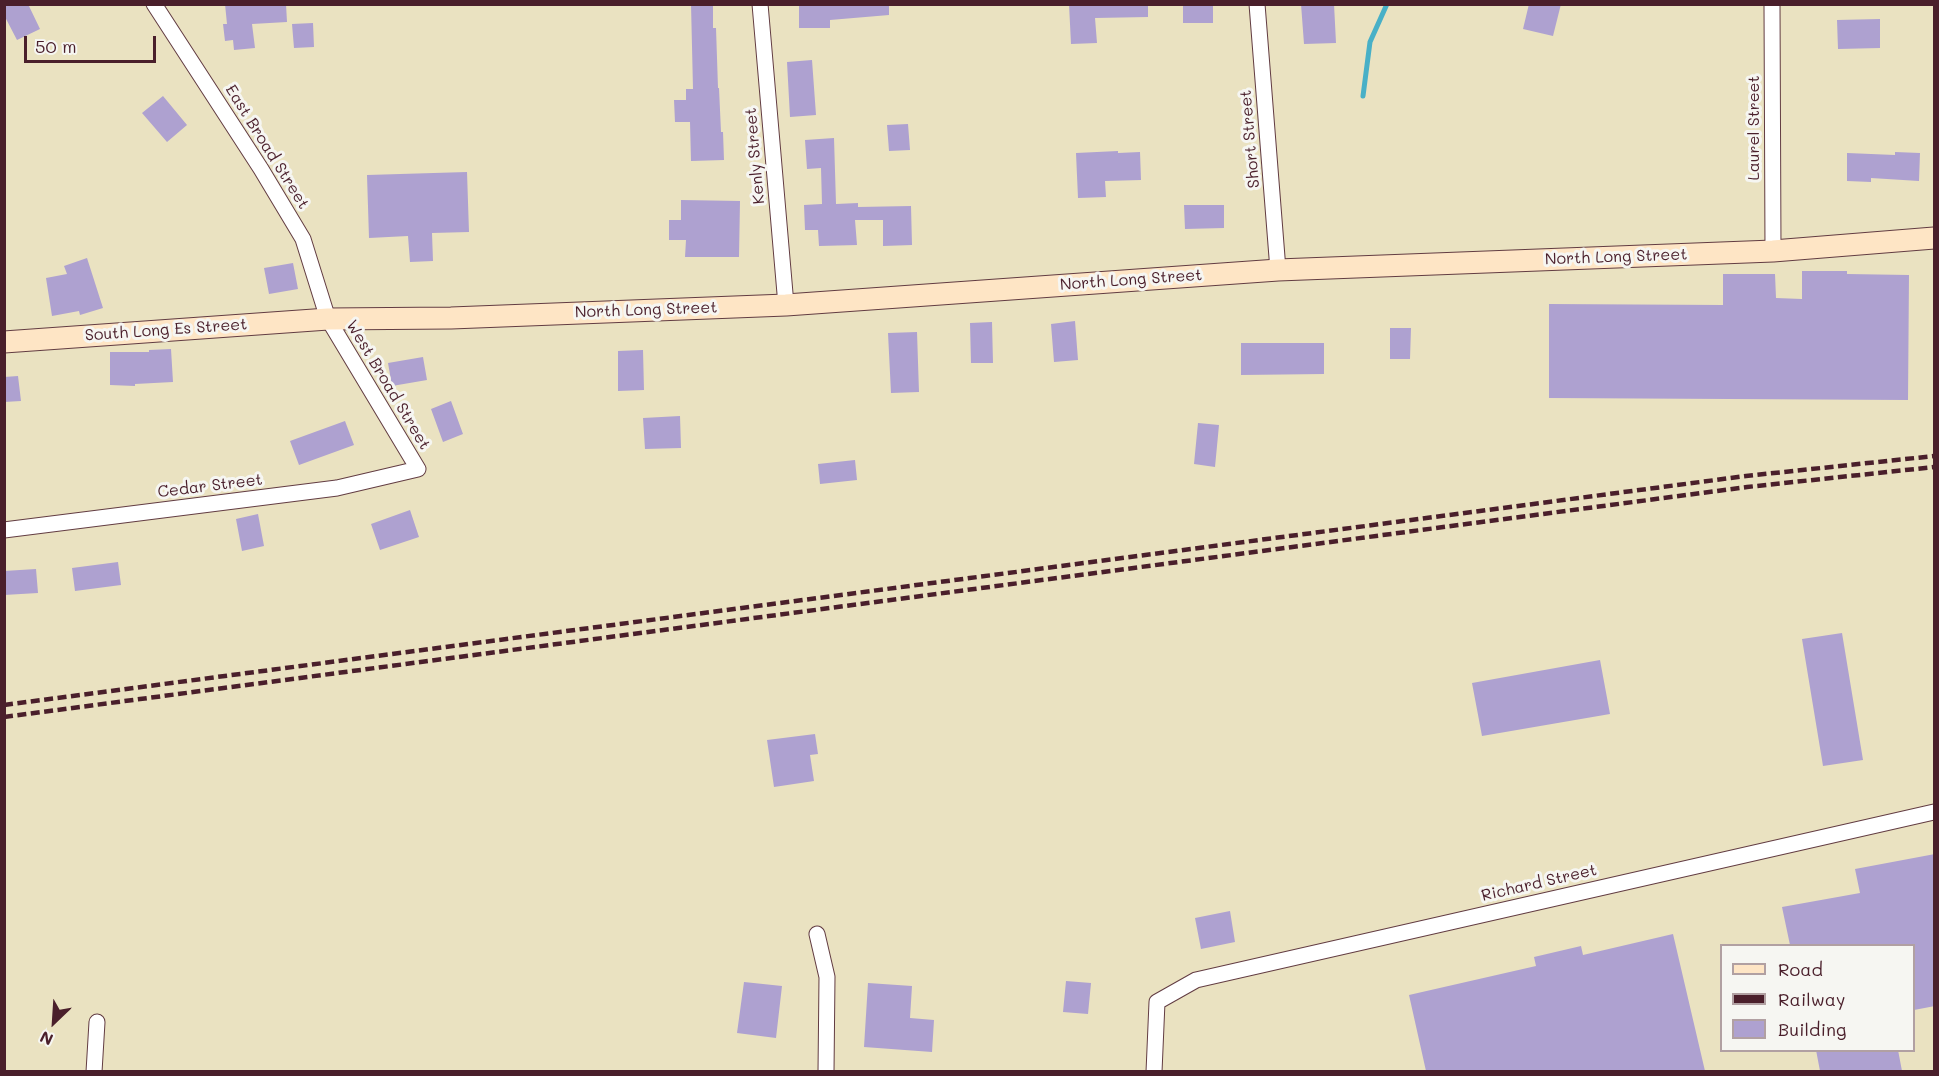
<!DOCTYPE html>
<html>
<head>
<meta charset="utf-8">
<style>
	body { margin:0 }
	#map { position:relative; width:1939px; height:1076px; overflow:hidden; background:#eae2c1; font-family:Mali,sans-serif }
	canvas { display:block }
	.frame { position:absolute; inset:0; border:6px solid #4a1f2b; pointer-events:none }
	.legend { position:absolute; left:1720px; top:944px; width:195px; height:108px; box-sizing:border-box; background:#f6f6f2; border:2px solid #b1a0a2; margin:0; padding:8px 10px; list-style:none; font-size:18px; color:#4a1f2b }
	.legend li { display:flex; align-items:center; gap:12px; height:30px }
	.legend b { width:30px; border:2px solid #b1a0a2 }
	.north { position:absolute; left:24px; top:992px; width:60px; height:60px; -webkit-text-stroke:4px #f6f6f2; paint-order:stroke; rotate:205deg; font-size:16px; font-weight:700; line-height:24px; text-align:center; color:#4a1f2b }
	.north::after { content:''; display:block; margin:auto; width:21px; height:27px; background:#4a1f2b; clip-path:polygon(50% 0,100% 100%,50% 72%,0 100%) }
	.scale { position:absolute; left:24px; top:36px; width:132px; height:27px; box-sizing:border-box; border:3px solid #4a1f2b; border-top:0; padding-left:8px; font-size:18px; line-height:21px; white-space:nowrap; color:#4a1f2b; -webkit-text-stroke:4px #f6f6f2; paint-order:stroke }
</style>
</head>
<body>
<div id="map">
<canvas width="1939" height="1076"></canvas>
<div class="frame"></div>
<ul class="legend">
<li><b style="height:8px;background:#fee5c5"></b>Road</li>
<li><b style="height:8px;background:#4a1f2b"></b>Railway</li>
<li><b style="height:16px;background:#aea1d0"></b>Building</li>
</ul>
<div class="north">N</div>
<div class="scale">50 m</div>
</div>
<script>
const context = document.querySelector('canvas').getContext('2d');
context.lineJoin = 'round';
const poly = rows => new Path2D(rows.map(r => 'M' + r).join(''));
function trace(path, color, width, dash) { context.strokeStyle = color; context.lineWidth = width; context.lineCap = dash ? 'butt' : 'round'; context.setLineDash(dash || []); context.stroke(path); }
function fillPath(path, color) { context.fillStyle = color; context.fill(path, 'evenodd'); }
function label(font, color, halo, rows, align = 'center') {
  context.font = font + ' Mali,sans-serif'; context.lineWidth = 6; context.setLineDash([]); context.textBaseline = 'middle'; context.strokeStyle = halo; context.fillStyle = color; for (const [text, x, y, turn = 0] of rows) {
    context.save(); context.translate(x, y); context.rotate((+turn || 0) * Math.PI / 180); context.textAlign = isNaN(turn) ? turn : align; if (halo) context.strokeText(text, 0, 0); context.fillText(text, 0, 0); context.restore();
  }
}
trace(poly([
	[1363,96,1370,42,1387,4]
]), '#48b0c7', 5);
fillPath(poly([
	[4,4,28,4,40,29,17,40,4,15],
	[225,4,286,4,287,22,252,24,255,48,234,50,233,40,225,41,223,24,227,24],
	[691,4,713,4,713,28,716,28,718,88,719,88,721,132,723,132,724,160,691,161,690,122,675,122,674,100,686,100,686,89,693,89],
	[799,4,889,4,889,15,830,20,830,28,799,28],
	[1069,4,1148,4,1148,17,1095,18,1097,43,1071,44],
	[1183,4,1213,4,1213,23,1183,23],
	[1301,4,1334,4,1336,43,1304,44],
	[1529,4,1561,4,1553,36,1523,29],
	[1880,19,1880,48,1838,49,1837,20],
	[313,23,314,47,294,48,292,24],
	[812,60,816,115,790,117,787,62],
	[163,96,187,125,167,142,142,113],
	[908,124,910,150,889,151,887,125],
	[834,138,836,204,858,203,858,207,911,206,912,245,883,246,883,220,855,220,857,245,819,246,818,230,805,230,804,205,822,204,821,168,807,169,805,140],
	[1118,151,1118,153,1140,152,1141,180,1105,181,1106,197,1078,198,1076,153],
	[1895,152,1920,153,1919,181,1871,178,1871,182,1847,181,1847,153,1895,155],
	[467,172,469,232,432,233,433,261,410,262,408,236,369,238,367,175],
	[681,200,740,201,739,257,685,257,686,240,669,240,669,220,681,220],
	[1184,205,1224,205,1224,228,1185,229],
	[87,258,103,308,80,315,79,311,52,316,46,278,67,274,64,266],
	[293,263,298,289,269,294,264,268],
	[1802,271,1847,271,1847,274,1909,275,1908,400,1549,398,1549,304,1723,305,1723,274,1775,274,1776,298,1802,299],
	[1075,321,1078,360,1054,362,1051,324],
	[992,322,993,363,971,363,970,323],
	[1390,328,1411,328,1410,359,1390,359],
	[917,332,919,392,891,393,888,333],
	[1241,343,1324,343,1324,374,1241,375],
	[171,349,173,382,135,384,135,386,110,385,110,352,149,352,149,350],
	[643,350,644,390,618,391,618,351],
	[423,357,427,380,392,386,388,363],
	[18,376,21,401,4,402,4,377],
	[451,401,463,434,443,442,431,409],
	[680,416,681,448,645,449,643,418],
	[345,421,354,445,299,465,290,441],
	[1198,423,1219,425,1215,467,1194,464],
	[855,460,857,480,820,484,818,464],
	[410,510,419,537,380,550,371,524],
	[258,514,264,546,242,551,236,519],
	[118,562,121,585,75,591,72,568],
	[36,569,38,593,4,595,4,571],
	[1842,633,1863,760,1823,766,1802,639],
	[1600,660,1610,714,1482,736,1472,683],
	[815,734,818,754,810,755,814,781,774,787,767,740],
	[1935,854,1935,1006,1914,1010,1914,945,1790,945,1782,907,1860,893,1855,869],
	[1230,911,1235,942,1201,949,1195,918],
	[1673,934,1705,1071,1426,1071,1409,995,1536,966,1534,957,1581,946,1583,955],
	[1066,981,1091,983,1088,1014,1063,1012],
	[744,982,782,986,776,1038,737,1033],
	[868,983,912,986,910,1018,934,1020,932,1052,864,1047],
	[1816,1050,1898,1050,1902,1071,1820,1071]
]), '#aea1d0');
const street = poly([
	[760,4,786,305],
	[1257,4,1278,270],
	[1772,4,1773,251],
	[4,530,337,488,418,469,328,319,303,239,261,169,154,4],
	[817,934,827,977,826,1072],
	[94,1072,97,1022],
	[1154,1072,1157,1002,1196,980,1934,812]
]);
const secondary = poly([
	[4,342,328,319,451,318,786,305,1278,270,1773,251,1934,238]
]);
trace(street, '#623c42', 17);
trace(secondary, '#623c42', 23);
trace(street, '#fff', 15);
trace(secondary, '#fee5c5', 21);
trace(poly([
	[4,705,1746,476,1934,456],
	[4,717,1747,487,1934,467]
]), '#4a1f2b', 4.5, [9, 4.5]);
label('16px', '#4a1f2b', '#f6f6f2', [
	["Laurel Street",1754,128,-90],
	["Short Street",1250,139,-95],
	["East Broad Street",267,147,58],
	["Kenly Street",755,156,-95],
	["North Long Street",1616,257,-2],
	["North Long Street",1131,280,-4],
	["North Long Street",646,310,-2],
	["South Long Es Street",166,330,-4],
	["West Broad Street",388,385,59],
	["Cedar Street",210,486,-7],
	["Richard Street",1539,883,-13]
]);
</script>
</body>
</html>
